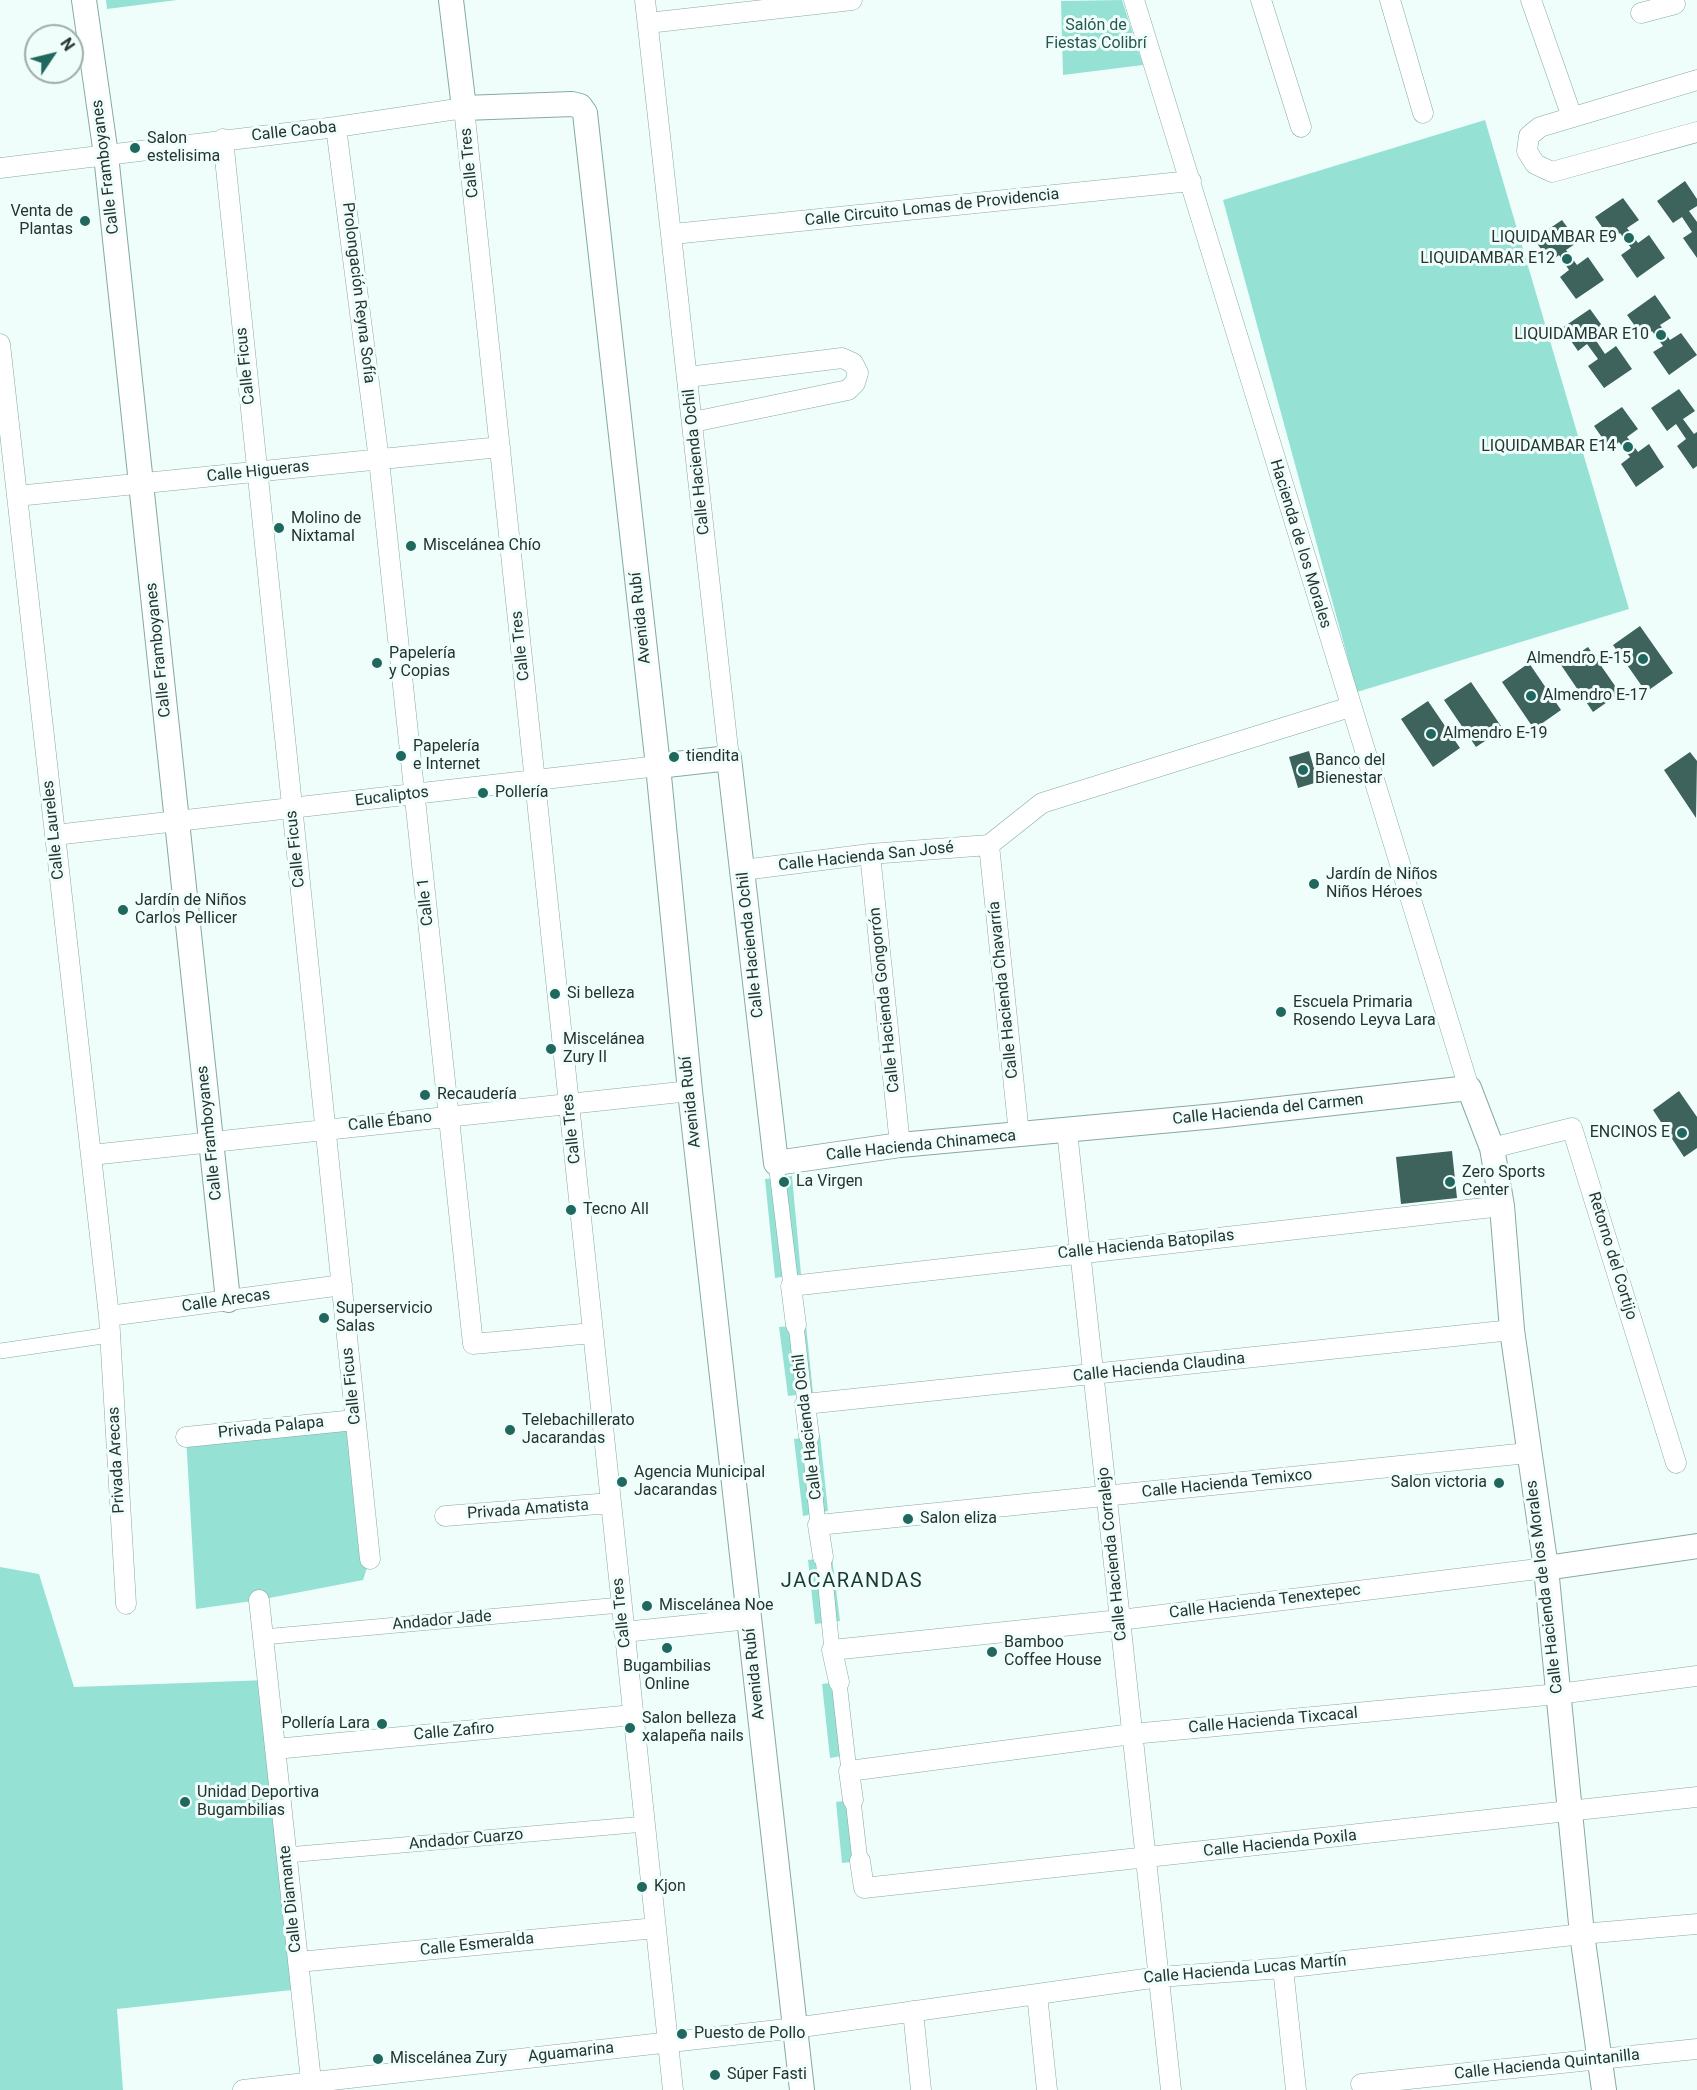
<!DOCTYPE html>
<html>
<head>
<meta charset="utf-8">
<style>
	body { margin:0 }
	#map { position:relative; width:1697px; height:2090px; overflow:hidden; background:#effefb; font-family:Roboto,sans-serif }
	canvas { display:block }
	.north { position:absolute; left:24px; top:24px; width:60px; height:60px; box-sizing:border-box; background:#effefb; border:2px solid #9eadaa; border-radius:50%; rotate:55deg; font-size:16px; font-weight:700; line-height:24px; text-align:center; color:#253431 }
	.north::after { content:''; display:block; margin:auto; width:21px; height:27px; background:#20685e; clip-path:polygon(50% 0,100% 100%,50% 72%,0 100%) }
</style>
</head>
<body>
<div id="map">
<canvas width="1697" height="2090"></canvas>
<div class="north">N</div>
</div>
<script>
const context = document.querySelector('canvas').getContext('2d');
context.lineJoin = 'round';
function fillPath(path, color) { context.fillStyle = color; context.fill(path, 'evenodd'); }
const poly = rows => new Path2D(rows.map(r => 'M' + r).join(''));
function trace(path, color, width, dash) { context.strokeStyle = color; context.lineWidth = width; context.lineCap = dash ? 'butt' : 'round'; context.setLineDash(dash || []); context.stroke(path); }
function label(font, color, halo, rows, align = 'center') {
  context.font = font + ' Roboto,sans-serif'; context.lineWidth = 6; context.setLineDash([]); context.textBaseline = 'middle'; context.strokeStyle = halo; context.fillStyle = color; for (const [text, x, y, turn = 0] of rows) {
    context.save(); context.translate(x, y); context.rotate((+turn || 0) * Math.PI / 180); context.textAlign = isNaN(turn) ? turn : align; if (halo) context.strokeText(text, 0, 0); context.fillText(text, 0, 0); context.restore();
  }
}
fillPath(poly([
	[106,0,177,0,107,9],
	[1122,0,1143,65,1063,75,1061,1],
	[1485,120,1629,609,1357,692,1223,200],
	[792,1176,801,1274,775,1278,765,1179],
	[806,1325,813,1393,788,1396,779,1327],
	[355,1420,370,1559,363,1580,259,1600,196,1609,186,1437],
	[820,1435,828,1511,803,1516,794,1439],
	[832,1557,840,1621,815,1624,808,1560],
	[0,1567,39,1574,74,1687,268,1680,301,1989,117,2009,123,2090,0,2090],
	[844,1681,854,1754,830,1758,822,1684],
	[859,1799,860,1861,842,1863,836,1802]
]), '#95e2d5');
fillPath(poly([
	[1685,181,1697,199,1697,206,1689,211,1697,222,1697,258,1683,238,1692,232,1682,217,1673,223,1657,201],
	[1623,198,1639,220,1627,228,1638,243,1649,235,1665,258,1637,278,1621,255,1631,248,1620,233,1611,240,1595,217],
	[1562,220,1578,242,1566,250,1577,265,1588,257,1604,280,1576,299,1560,277,1569,270,1559,255,1550,262,1534,239],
	[1655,295,1671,318,1660,325,1670,340,1681,333,1697,355,1669,375,1653,352,1663,346,1652,331,1643,337,1627,315],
	[1590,309,1606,331,1595,339,1605,354,1616,346,1632,369,1604,388,1588,366,1598,359,1587,344,1578,351,1562,328],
	[1679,389,1695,411,1683,419,1694,434,1697,432,1697,466,1693,469,1677,446,1686,439,1676,424,1667,431,1651,408],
	[1622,407,1638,429,1627,437,1638,452,1649,444,1664,467,1636,487,1621,464,1630,457,1619,442,1610,449,1594,426],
	[1640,626,1673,673,1646,692,1613,645],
	[1588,647,1620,693,1593,712,1561,665],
	[1529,663,1561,710,1534,729,1502,682],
	[1471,682,1503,729,1476,747,1444,700],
	[1428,701,1460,748,1433,767,1401,719],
	[1309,751,1318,782,1298,788,1289,757],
	[1690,752,1697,761,1696,818,1664,770],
	[1679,1091,1697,1117,1697,1148,1684,1157,1653,1110],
	[1452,1151,1457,1198,1401,1204,1396,1157]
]), '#3e625c');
const pedestrian = poly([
	[776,1163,791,1286],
	[796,1325,805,1404],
	[0,1351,110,1335],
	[809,1436,818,1525],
	[823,1557,832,1650],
	[263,1637,621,1605],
	[839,1682,849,1771],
	[853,1800,860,1861],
	[287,1855,645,1824]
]);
const minor = poly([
	[645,0,729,758],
	[1134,0,1469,1088],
	[1261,0,1301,127],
	[1390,0,1423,113],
	[1531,0,1572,117],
	[1641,13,1675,4,1674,0],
	[648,23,852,0],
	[1697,80,1540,127,1529,136,1527,151,1535,164,1552,172,1697,132],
	[336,127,379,460,473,1344,593,1333],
	[223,139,370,1559],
	[0,168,336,127,464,108,673,2090],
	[673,234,1191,181],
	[0,344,109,1316,126,1604],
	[688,377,842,358,853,363,858,373,855,383,848,390,693,422],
	[17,496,500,447],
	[55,835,658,766],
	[989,845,1042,803,1350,707],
	[989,845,1019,1134],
	[870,854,900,1145],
	[743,870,870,854,989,845],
	[1067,1131,1171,2090],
	[1492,1148,1572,1128,1676,1463],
	[91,1155,690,1091],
	[109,1316,342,1285],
	[796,1325,791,1286,1502,1206],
	[809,1436,805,1404,1512,1330],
	[186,1437,355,1420],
	[445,1516,611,1503],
	[823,1557,818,1525,1528,1453],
	[259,1600,312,2090],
	[624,1632,749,1619],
	[839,1682,832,1650,1120,1620,1546,1568],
	[275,1749,633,1715],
	[853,1800,849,1771,1132,1734,1558,1694,1697,1676],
	[860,1861,864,1888,1697,1797],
	[298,1962,656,1928],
	[1283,1968,1296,2090],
	[1037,1994,1047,2090],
	[913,2011,921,2090],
	[1361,2084,1697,2049],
	[243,2090,787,2029,1159,1977,1283,1968,1582,1934,1697,1924]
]);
const tertiary = poly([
	[84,0,106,155,228,1300],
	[451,0,464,108,572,104,580,106,585,113,658,766,690,1091,802,2090],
	[658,766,729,758,776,1163,900,1145,1216,1116,1469,1088,1492,1148,1502,1206,1512,1330,1546,1568,1582,1934,1604,2090],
	[1546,1568,1697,1546]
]);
trace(pedestrian, '#84aaa3', 16);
trace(minor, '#84aaa3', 21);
trace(tertiary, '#84aaa3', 26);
trace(pedestrian, '#fff', 15);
trace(minor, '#fff', 20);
trace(tertiary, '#fff', 24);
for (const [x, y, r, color] of [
	[135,148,6,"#20685e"],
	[85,221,6,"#20685e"],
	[1629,238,6,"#20685e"],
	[1567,259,6,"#20685e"],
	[1661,335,6,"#20685e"],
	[1628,447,6,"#20685e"],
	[279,528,6,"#20685e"],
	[411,546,6,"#20685e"],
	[1643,659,6,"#20685e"],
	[377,663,6,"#20685e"],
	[1531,696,6,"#20685e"],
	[1431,734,6,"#20685e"],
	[401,756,6,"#20685e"],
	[674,757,6,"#20685e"],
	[1303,770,6,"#20685e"],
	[483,793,6,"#20685e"],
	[1314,884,6,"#20685e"],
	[123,910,6,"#20685e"],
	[555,994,6,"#20685e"],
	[1281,1012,6,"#20685e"],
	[551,1049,6,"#20685e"],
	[425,1095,6,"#20685e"],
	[1682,1133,6,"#20685e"],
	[784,1182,6,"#20685e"],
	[1450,1182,6,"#20685e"],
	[571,1210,6,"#20685e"],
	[324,1318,6,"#20685e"],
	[510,1430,6,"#20685e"],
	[622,1482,6,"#20685e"],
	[1499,1483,6,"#20685e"],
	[908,1519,6,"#20685e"],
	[647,1606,6,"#20685e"],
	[667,1648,6,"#20685e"],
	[992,1652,6,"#20685e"],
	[382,1724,6,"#20685e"],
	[630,1728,6,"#20685e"],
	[185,1802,6,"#20685e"],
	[642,1887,6,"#20685e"],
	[682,2034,6,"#20685e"],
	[378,2059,6,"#20685e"],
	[715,2075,6,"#20685e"]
]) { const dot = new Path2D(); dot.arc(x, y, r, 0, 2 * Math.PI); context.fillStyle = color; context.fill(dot); trace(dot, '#effefb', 2); }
label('16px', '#285750', '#effefb', [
	["Salón de",1096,26],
	["Fiestas Colibrí",1096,44]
]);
label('16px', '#253431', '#effefb', [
	["Calle Caoba",294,132,-6],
	["Calle Tres",470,163,-96],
	["Calle Framboyanes",106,167,-97],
	["Calle Circuito Lomas de Providencia",932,208,-6],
	["Prolongación Reyna Sofía",358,293,83],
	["Calle Ficus",246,366,-96],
	["Calle Hacienda Ochil",697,462,-96],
	["Calle Higueras",258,472,-6],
	["Hacienda de los Morales",1300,544,73],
	["Avenida Rubí",641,618,-96],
	["Calle Tres",521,646,-96],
	["Calle Framboyanes",159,650,-96],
	["Eucaliptos",392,797,-7],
	["Calle Laureles",54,830,-96],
	["Calle Ficus",296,849,-96],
	["Calle Hacienda San José",866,857,-6],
	["Calle 1",426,902,-96],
	["Calle Hacienda Ochil",751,945,-96],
	["Calle Hacienda Chavarría",1004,990,-96],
	["Calle Hacienda Gongorrón",885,1000,-96],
	["Avenida Rubí",691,1102,-96],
	["Calle Hacienda del Carmen",1268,1110,-6],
	["Calle Ébano",390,1122,-6],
	["Calle Tres",572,1129,-96],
	["Calle Framboyanes",210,1133,-96],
	["Calle Hacienda Chinameca",921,1146,-6],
	["Calle Hacienda Batopilas",1146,1245,-6],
	["Retorno del Cortijo",1612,1256,73],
	["Calle Arecas",226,1301,-8],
	["Calle Hacienda Claudina",1159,1368,-6],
	["Calle Ficus",352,1386,-96],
	["Calle Hacienda Ochil",808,1427,-97],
	["Privada Palapa",271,1428,-6],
	["Privada Arecas",117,1460,-93],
	["Calle Hacienda Temixco",1227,1484,-6],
	["Privada Amatista",528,1510,-4],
	["Calle Hacienda Corralejo",1113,1554,-96],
	["Calle Hacienda de los Morales",1545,1587,-97],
	["Calle Hacienda Tenextepec",1265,1602,-7],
	["Calle Tres",622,1613,-96],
	["Andador Jade",442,1621,-5],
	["Avenida Rubí",755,1674,-96],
	["Calle Hacienda Tixcacal",1273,1721,-5],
	["Calle Zafiro",454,1732,-5],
	["Andador Cuarzo",466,1840,-5],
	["Calle Hacienda Poxila",1280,1844,-6],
	["Calle Diamante",291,1899,-96],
	["Calle Esmeralda",477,1945,-6],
	["Calle Hacienda Lucas Martín",1245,1970,-5],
	["Aguamarina",571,2053,-6],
	["Calle Hacienda Quintanilla",1547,2065,-6]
]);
label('16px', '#253431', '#effefb', [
	["Salon",147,139],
	["estelisima",147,157],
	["Venta de",73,212,"right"],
	["Plantas",73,230,"right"],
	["LIQUIDAMBAR E9",1617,238,"right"],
	["LIQUIDAMBAR E12",1555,259,"right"],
	["LIQUIDAMBAR E10",1649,335,"right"],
	["LIQUIDAMBAR E14",1616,447,"right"],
	["Molino de",291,519],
	["Nixtamal",291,537],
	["Miscelánea Chío",423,546],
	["Papelería",389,654],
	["y Copias",389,672],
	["Almendro E-15",1631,659,"right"],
	["Almendro E-17",1543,696],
	["Almendro E-19",1443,734],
	["Papelería",413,747],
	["e Internet",413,765],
	["tiendita",686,757],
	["Banco del",1315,761],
	["Bienestar",1315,779],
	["Pollería",495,793],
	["Jardín de Niños",1326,875],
	["Niños Héroes",1326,893],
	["Jardín de Niños",135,901],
	["Carlos Pellicer",135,919],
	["Si belleza",567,994],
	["Escuela Primaria",1293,1003],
	["Rosendo Leyva Lara",1293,1021],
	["Miscelánea",563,1040],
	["Zury II",563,1058],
	["Recaudería",437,1095],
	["ENCINOS E",1670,1133,"right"],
	["Zero Sports",1462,1173],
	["Center",1462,1191],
	["La Virgen",796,1182],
	["Tecno All",583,1210],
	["Superservicio",336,1309],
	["Salas",336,1327],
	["Telebachillerato",522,1421],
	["Jacarandas",522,1439],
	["Agencia Municipal",634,1473],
	["Jacarandas",634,1491],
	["Salon victoria",1487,1483,"right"],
	["Salon eliza",920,1519],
	["Miscelánea Noe",659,1606],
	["Bamboo",1004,1643],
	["Coffee House",1004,1661],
	["Bugambilias",667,1667,"center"],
	["Online",667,1685,"center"],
	["Salon belleza",642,1719],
	["xalapeña nails",642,1737],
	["Pollería Lara",370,1724,"right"],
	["Unidad Deportiva",197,1793],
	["Bugambilias",197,1811],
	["Kjon",654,1887],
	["Puesto de Pollo",694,2034],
	["Miscelánea Zury",390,2059],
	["Súper Fasti",727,2075]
], 'left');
context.letterSpacing = '1.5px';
label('20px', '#193a34', '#effefb', [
	["JACARANDAS",852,1582]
]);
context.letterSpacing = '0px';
</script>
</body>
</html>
